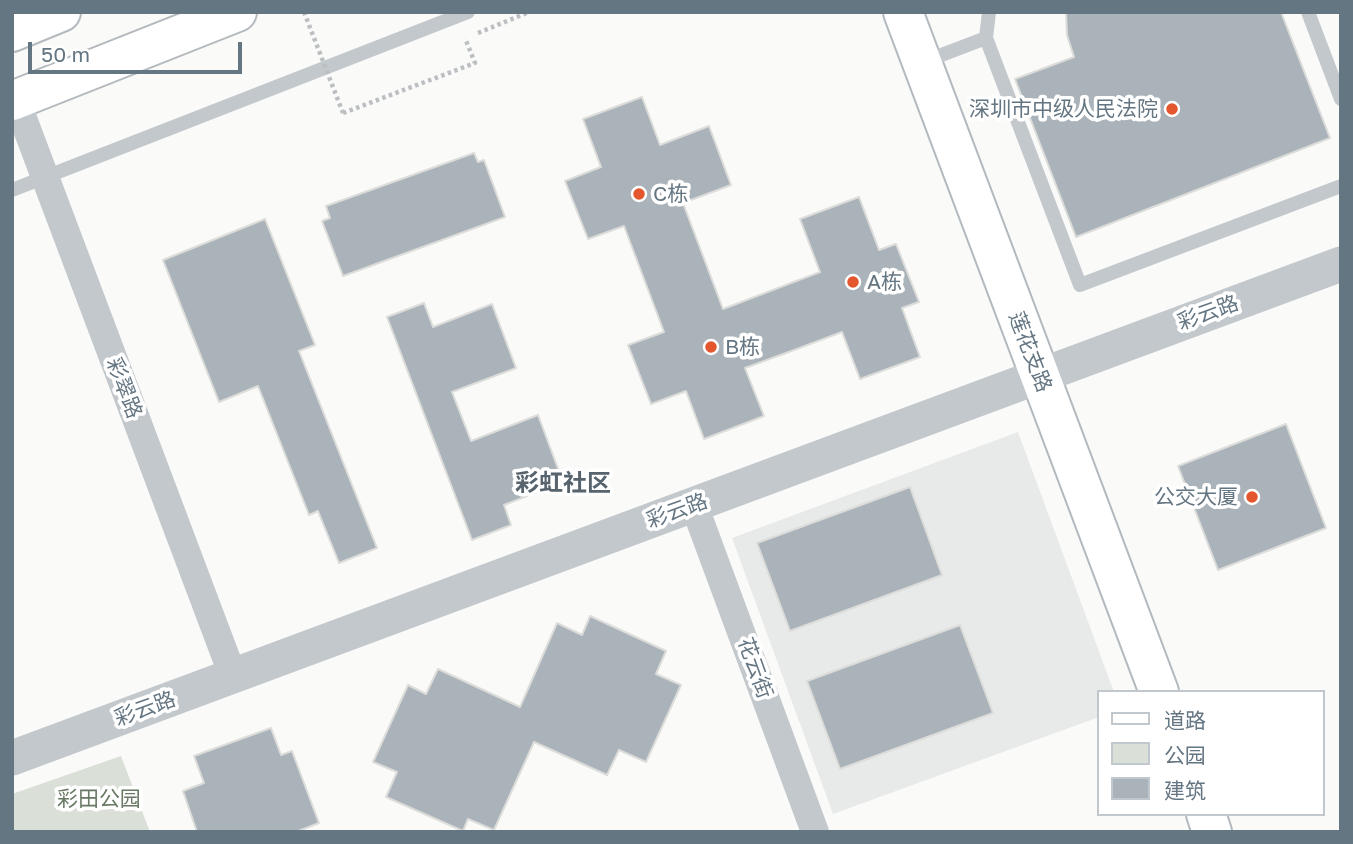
<!DOCTYPE html>
<html>
<head>
<meta charset="utf-8">
<style>
	body { margin:0 }
	#map { position:relative; width:1353px; height:844px; overflow:hidden; background:#fafaf8; font-family:"Golos Text","Noto Sans SC",sans-serif }
	canvas { display:block }
	.frame { position:absolute; inset:0; border:14px solid #657683; pointer-events:none }
	.legend { position:absolute; left:1097px; top:690px; width:228px; height:126px; box-sizing:border-box; background:#fff; border:2px solid #c1c8cd; margin:0; padding:9px 12px; list-style:none; font-size:21px; color:#657683 }
	.legend li { display:flex; align-items:center; gap:14px; height:35px }
	.legend b { width:35px; border:2px solid #c1c8cd }
	.scale { position:absolute; left:28px; top:42px; width:214px; height:32px; box-sizing:border-box; border:4px solid #657683; border-top:0; padding-left:9px; font-size:21px; line-height:24px; white-space:nowrap; color:#657683; -webkit-text-stroke:5px #fff; paint-order:stroke }
</style>
</head>
<body>
<div id="map">
<canvas width="1353" height="844"></canvas>
<div class="frame"></div>
<ul class="legend">
<li><b style="height:9px;background:#fff"></b>道路</li>
<li><b style="height:19px;background:#dadfd7"></b>公园</li>
<li><b style="height:19px;background:#aab3b9"></b>建筑</li>
</ul>
<div class="scale">50 m</div>
</div>
<script>
const context = document.querySelector('canvas').getContext('2d');
context.lineJoin = 'round';
function fillPath(path, color) { context.fillStyle = color; context.fill(path, 'evenodd'); }
const poly = rows => new Path2D(rows.map(r => 'M' + r).join(''));
function trace(path, color, width, dash) { context.strokeStyle = color; context.lineWidth = width; context.lineCap = dash ? 'butt' : 'round'; context.setLineDash(dash || []); context.stroke(path); }
function label(font, color, halo, rows, align = 'center') {
  context.font = font + ' "Golos Text","Noto Sans SC",sans-serif'; context.lineWidth = 7; context.setLineDash([]); context.textBaseline = 'middle'; context.strokeStyle = halo; context.fillStyle = color; for (const [text, x, y, turn = 0] of rows) {
    context.save(); context.translate(x, y); context.rotate((+turn || 0) * Math.PI / 180); context.textAlign = isNaN(turn) ? turn : align; if (halo) context.strokeText(text, 0, 0); context.fillText(text, 0, 0); context.restore();
  }
}
fillPath(poly([
	[1018,432,1114,692,1099,692,1099,717,833,814,732,538]
]), '#e8e9e9');
fillPath(poly([
	[121,756,150,832,12,832,12,794]
]), '#dadfd7');
const building = poly([
	[1066,12,1281,12,1330,138,1076,237,1015,79,1074,57,1067,35,1066,12],
	[642,97,660,145,709,126,731,185,683,203,723,309,820,272,800,219,859,197,879,250,896,244,919,302,902,308,920,357,860,379,842,332,794,350,745,368,764,416,704,439,686,391,651,404,628,345,664,332,624,226,588,239,565,181,601,167,583,119,642,97],
	[474,153,478,162,484,160,505,217,343,276,322,221,330,218,326,206,474,153],
	[265,219,315,345,299,351,377,548,339,563,318,511,309,515,258,386,219,402,163,260,265,219],
	[424,303,433,327,492,304,516,368,452,392,471,441,538,415,563,482,504,505,511,525,472,540,387,317,424,303],
	[1286,424,1326,528,1218,570,1178,466,1286,424],
	[910,487,942,575,790,631,757,543,910,487],
	[590,616,666,651,656,674,681,685,646,762,619,750,607,775,534,742,494,830,468,819,463,831,386,797,397,772,373,762,408,685,426,694,438,669,520,707,557,623,582,635,590,616],
	[960,625,993,713,840,769,807,681,960,625],
	[271,728,281,755,292,751,319,823,296,832,197,832,183,791,204,783,194,756,271,728]
]);
fillPath(building, '#aab3b9');
trace(building, '#dcdcda', 2);
const secondary = poly([
	[903,12,1159,692],
	[1206,814,1212,832]
]);
const primary = poly([
	[12,32,61,12],
	[12,101,237,12]
]);
trace(secondary, '#b3babf', 42);
trace(primary, '#b5babe', 42);
trace(poly([
	[478,33,529,12],
	[343,113,475,63,465,38]
]), '#bbbfc2', 4.5, [3.5, 3.5]);
trace(poly([
	[989,12,986,38,1080,285,1341,186],
	[1308,12,1341,99],
	[923,62,986,38],
	[12,190,468,12]
]), '#c3c8cc', 14);
trace(poly([
	[16,100,233,676],
	[694,505,815,832]
]), '#c3c8cc', 28);
trace(poly([
	[12,758,1341,264]
]), '#c3c8cc', 35);
trace(secondary, '#fff', 38);
trace(primary, '#fff', 38);
trace(poly([
	[304,12,343,113]
]), '#bbbfc2', 4.5, [3.5, 3.5]);
for (const [x, y, r, color] of [
	[1172,109,7,"#e4572e"],
	[639,194,7,"#e4572e"],
	[853,282,7,"#e4572e"],
	[711,347,7,"#e4572e"],
	[1252,497,7,"#e4572e"]
]) { const dot = new Path2D(); dot.arc(x, y, r, 0, 2 * Math.PI); context.fillStyle = color; context.fill(dot); trace(dot, '#fff', 2.5); }
label('21px', '#657683', '#fff', [
	["深圳市中级人民法院",1158,109,"right"],
	["C栋",653,194],
	["A栋",867,282],
	["B栋",725,347],
	["公交大厦",1238,497,"right"]
], 'left');
label('21px', '#657683', '#fff', [
	["彩云路",1208,313,-20],
	["莲花支路",1030,352,69],
	["彩翠路",124,388,69],
	["彩云路",677,511,-20],
	["花云街",755,668,70],
	["彩云路",145,709,-20]
]);
label('21px', '#687a64', '#fff', [
	["彩田公园",99,799]
]);
label('bold 24px', '#57646e', '#fff', [
	["彩虹社区",563,483]
]);
</script>
</body>
</html>
